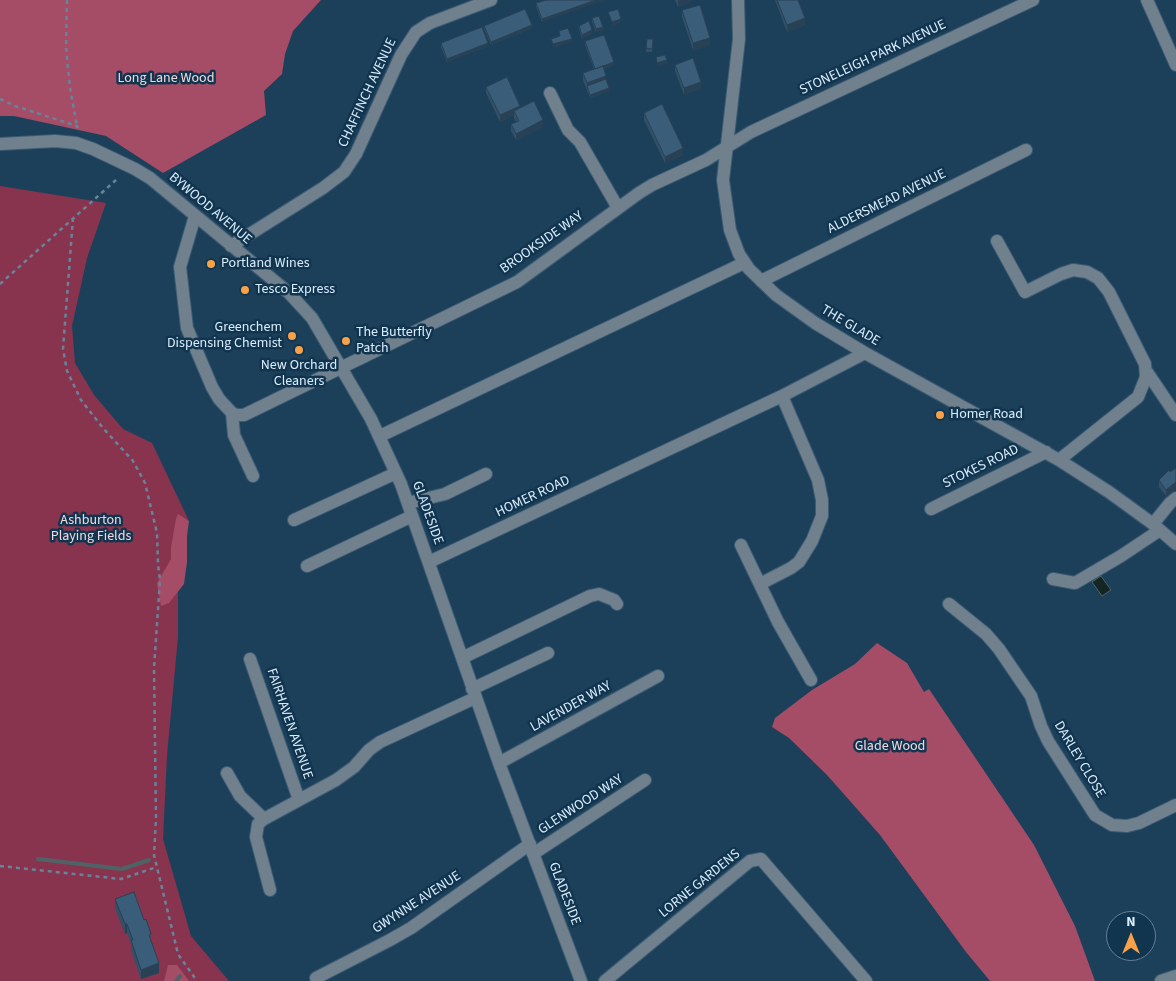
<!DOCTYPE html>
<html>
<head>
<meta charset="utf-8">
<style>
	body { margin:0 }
	#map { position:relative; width:1176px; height:981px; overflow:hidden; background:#1d405a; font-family:"Source Sans 3",sans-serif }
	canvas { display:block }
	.north { position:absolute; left:1106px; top:911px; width:50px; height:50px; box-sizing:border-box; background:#12354f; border:1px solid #627f95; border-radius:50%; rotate:0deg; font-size:14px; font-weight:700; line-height:20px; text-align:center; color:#daedfe }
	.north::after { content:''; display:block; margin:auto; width:18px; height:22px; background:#f7a149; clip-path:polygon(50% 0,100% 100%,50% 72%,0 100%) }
</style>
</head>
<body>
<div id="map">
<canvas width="1176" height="981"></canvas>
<div class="north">N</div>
</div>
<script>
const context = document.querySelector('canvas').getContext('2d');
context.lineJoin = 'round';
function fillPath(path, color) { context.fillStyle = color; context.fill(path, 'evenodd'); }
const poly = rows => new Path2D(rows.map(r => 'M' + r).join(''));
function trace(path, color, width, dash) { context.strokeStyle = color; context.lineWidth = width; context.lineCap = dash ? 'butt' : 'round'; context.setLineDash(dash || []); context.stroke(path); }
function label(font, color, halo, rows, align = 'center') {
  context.font = font + ' "Source Sans 3",sans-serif'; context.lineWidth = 5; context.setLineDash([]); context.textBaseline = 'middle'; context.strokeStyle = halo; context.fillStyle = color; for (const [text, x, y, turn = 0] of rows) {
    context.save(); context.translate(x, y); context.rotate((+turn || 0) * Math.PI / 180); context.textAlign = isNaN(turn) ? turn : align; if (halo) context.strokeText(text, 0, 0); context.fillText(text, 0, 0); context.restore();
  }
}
fillPath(poly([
	[0,186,106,203,87,258,72,326,75,363,94,395,123,429,152,443,188,519,178,558,178,637,167,755,163,839,191,936,229,981,0,981]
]), '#89344f');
fillPath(poly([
	[0,0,321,0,293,31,285,54,282,74,264,91,266,115,163,173,106,136,14,116,0,116],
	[178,514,189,521,187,536,187,562,184,584,169,603,161,606,157,583,171,559,171,547,176,519],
	[877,643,907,663,924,692,929,689,1034,845,1075,926,1095,981,990,981,966,952,880,835,827,775,789,738,772,727,775,718,812,690,855,664],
	[168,965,177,965,189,981,164,981]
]), '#a54c66');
const water = poly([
	[1101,576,1111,590,1102,596,1092,582,1101,576]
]);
fillPath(water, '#142623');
trace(water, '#4f6265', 1);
trace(poly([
	[38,859,122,869,149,860],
	[176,981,180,976]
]), '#4f6265', 4);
const minor = poly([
	[738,0,739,39,723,180,730,230,739,254,749,269,776,295,815,323,865,353,1059,460,1109,492,1153,524,1176,544],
	[1147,0,1176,65],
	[550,93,568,130,580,142,618,208],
	[0,144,55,141,76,143,93,149,135,169,150,178,289,293,312,318,371,419,401,484,499,763,581,981],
	[195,216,180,267,187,328,212,387,219,399,232,413,237,415,244,415,517,282,639,193,652,185,706,160,751,132,1033,0],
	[997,241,1025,292,1061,274,1073,270,1087,272,1098,278,1109,292,1145,364,1146,377,1138,397,1059,460],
	[231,246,323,188,344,172,356,154,401,55,416,32,430,23,491,0],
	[761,281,1026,150],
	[1147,372,1176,415],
	[232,413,234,435,253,476],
	[380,436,744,263],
	[408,503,445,494,486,474],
	[931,509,1046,452],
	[294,520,396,473],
	[1153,524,1170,503,1176,498],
	[741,545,778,622,811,680],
	[429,562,782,396,865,353],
	[307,566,412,516],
	[1053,579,1075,583,1121,556,1160,530],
	[760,584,791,568,799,562,812,541,822,516,822,500,818,480,782,396],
	[949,604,986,634,999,649,1031,696,1041,726,1048,741,1095,815,1112,825,1127,826,1139,823,1176,805],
	[462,658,590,596,599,594,614,600,617,604],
	[250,659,299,800],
	[472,689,548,653],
	[499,763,658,676],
	[227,773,240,796,264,819],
	[533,854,645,780],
	[270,890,256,837,258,824,264,819,336,780,354,767,369,750,380,742,475,698],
	[316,978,390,940,411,928,530,844],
	[605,981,750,861,761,859,866,981],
	[1161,981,1176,976]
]);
trace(minor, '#3b5c74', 14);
trace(poly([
	[67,0,66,47,70,88,77,126],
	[0,99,15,106,77,126,79,132],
	[73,218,63,349,67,371,81,400,103,428,133,461,145,483,157,533,158,564,160,580,154,668,156,819,154,855,178,954,197,981],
	[0,284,116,180],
	[0,866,121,879,157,867]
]), '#67849a', 2.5, [4, 4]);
trace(minor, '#70808d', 12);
fillPath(poly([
	[546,0,542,22,536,7,536,3],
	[675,0,694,0,678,7],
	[775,0,798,0,805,25,787,32],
	[682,10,710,45,693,50,682,17],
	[592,18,603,30,596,32,592,22],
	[484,26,532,28,491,45,484,29],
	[579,26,592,34,582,38,579,29],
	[647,39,653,39,652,52,646,52],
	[585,41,614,65,604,69,609,91,590,98,583,80,583,73,594,69,585,45],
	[441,43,488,46,447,62,441,47],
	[675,65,701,88,684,95,675,71],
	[486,87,520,108,543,127,516,140,511,131,511,124,516,122,514,118,514,115,500,122,486,93],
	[644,113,683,155,665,163,644,120],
	[1176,468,1176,489,1166,496,1159,487,1159,480],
	[115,899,151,942,159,973,141,979,131,950,131,944,127,933,125,934,115,908]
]), '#325068');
fillPath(poly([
	[596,0,605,0,542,22,542,19],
	[680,0,694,0,678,7,678,1],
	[805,18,805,25,787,32,787,25],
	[621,19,621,22,612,26,612,22],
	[532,25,532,28,491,45,491,42],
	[603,27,603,30,596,32,596,29],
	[592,30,592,34,582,38,582,35],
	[710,38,710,45,693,50,693,43],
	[572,39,572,42,553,48,553,44],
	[488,43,488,46,447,62,447,59],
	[667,60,667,64,657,66,657,63],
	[614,62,614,65,595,72,595,69],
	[606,76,606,82,587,86,587,83],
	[701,82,701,88,684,95,684,88],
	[609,88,609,91,590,98,590,95],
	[520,106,520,112,514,111,514,115,500,122,500,115],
	[543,120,543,127,516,140,516,134],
	[683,148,683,155,665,163,665,157],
	[1176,482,1176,489,1166,496,1166,490],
	[125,924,127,924,127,933,125,934],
	[159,963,159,973,141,979,141,970]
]), '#294155');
const building = poly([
	[546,0,596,0,542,19,536,3,546,0],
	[777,0,798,0,805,18,787,25,777,0],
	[700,5,710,38,693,43,682,10,700,5],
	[525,9,532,25,491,42,484,26,525,9],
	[618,9,621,19,612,22,608,12,618,9],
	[599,16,603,27,596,29,592,18,599,16],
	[589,21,592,30,582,35,579,26,589,21],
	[482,27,488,43,447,59,441,43,482,27],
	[568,28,572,39,553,44,551,39,560,36,559,31,568,28],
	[604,35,614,62,595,69,585,41,604,35],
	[647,39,653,39,652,49,646,48,647,39],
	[665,55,667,60,657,63,656,57,665,55],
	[693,58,701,82,684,88,675,65,693,58],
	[603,66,606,76,587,83,583,73,603,66],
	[507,77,520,106,500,115,486,87,507,77],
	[606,79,609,88,590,95,587,86,606,79],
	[534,101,543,120,516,134,511,124,519,121,514,111,534,101],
	[662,104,683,148,665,157,644,113,662,104],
	[1176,468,1176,482,1166,490,1159,480,1169,470,1170,472,1176,468],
	[134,892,144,920,146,919,151,934,149,935,159,963,141,970,131,940,133,940,127,924,125,924,115,899,134,892]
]);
fillPath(building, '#3a5d79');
trace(building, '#294155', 1);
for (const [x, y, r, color] of [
	[211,264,5,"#f7a149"],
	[245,290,5,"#f7a149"],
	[292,336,5,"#f7a149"],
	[346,341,5,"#f7a149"],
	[299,350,5,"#f7a149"],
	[940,415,5,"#f7a149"]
]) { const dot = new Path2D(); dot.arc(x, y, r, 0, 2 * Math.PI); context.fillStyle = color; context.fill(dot); trace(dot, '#12354f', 2); }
label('14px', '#daedfe', '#12354f', [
	["STONELEIGH PARK AVENUE",873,58,-25],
	["CHAFFINCH AVENUE",368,93,-65],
	["ALDERSMEAD AVENUE",887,202,-26],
	["BYWOOD AVENUE",210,209,40],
	["BROOKSIDE WAY",542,243,-35],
	["THE GLADE",850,326,31],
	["STOKES ROAD",981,467,-26],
	["HOMER ROAD",533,497,-25],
	["GLADESIDE",427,513,70],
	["LAVENDER WAY",571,707,-29],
	["FAIRHAVEN AVENUE",289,724,71],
	["DARLEY CLOSE",1079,760,59],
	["GLENWOOD WAY",581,805,-33],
	["LORNE GARDENS",700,884,-39],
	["GLADESIDE",564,894,69],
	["GWYNNE AVENUE",417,903,-33]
]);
label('14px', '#f3d9df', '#12354f', [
	["Long Lane Wood",166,79],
	["Ashburton",91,521],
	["Playing Fields",91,537],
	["Glade Wood",890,747]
]);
label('14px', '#daedfe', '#12354f', [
	["Portland Wines",221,264],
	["Tesco Express",255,290],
	["Greenchem",282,328,"right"],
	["Dispensing Chemist",282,344,"right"],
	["The Butterfly",356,333],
	["Patch",356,349],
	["New Orchard",299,366,"center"],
	["Cleaners",299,382,"center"],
	["Homer Road",950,415]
], 'left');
</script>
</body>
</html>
